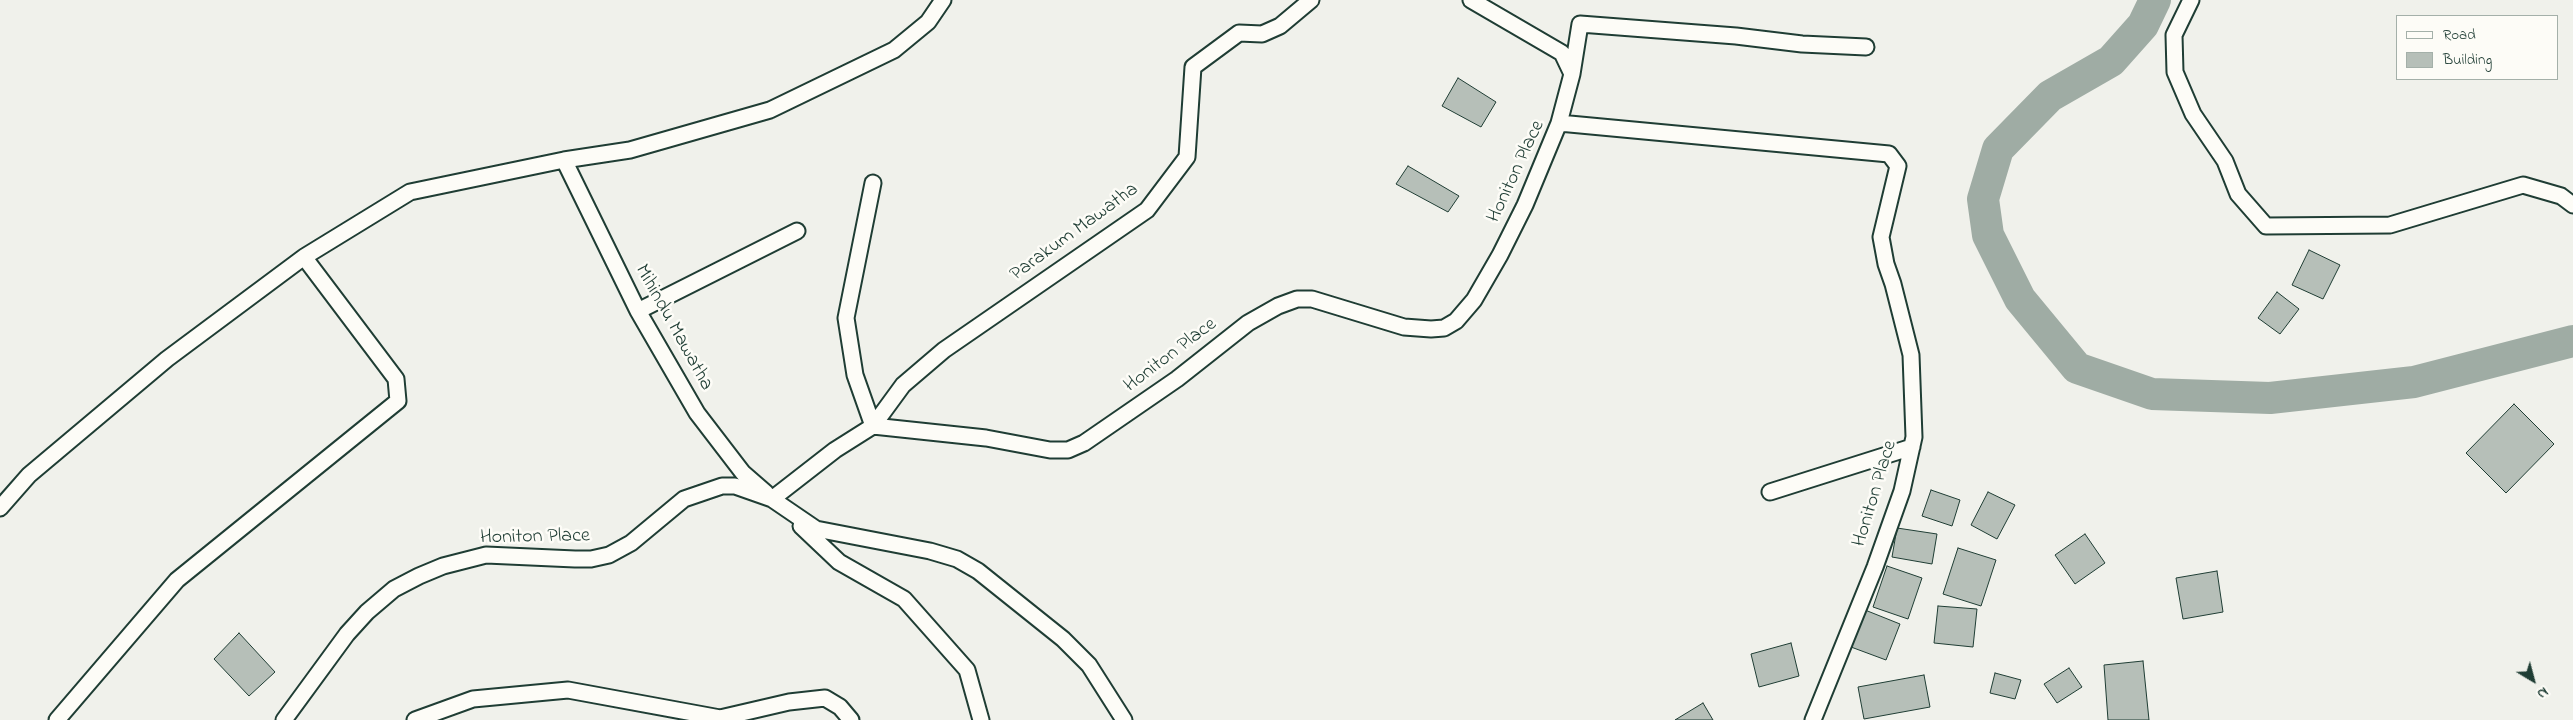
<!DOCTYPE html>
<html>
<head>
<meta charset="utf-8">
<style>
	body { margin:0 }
	#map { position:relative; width:2573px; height:720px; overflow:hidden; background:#f0f1eb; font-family:"Indie Flower",sans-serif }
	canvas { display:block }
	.legend { position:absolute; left:2396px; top:15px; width:162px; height:65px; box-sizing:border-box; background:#fdfcf7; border:1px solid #a4b0a9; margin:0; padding:6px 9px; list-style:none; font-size:15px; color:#1f3d34 }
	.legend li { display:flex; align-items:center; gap:10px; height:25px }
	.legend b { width:25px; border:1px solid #a4b0a9 }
	.north { position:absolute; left:2508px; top:655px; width:50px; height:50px; -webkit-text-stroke:4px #fdfcf7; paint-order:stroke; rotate:143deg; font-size:14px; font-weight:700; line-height:20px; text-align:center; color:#1f3d34 }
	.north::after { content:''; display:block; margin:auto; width:18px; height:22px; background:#1f3d34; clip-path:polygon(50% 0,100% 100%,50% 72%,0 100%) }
</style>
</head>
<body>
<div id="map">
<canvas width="2573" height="720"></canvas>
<ul class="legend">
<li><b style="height:6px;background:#fdfcf7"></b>Road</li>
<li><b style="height:14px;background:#b6bfb8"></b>Building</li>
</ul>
<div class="north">N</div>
</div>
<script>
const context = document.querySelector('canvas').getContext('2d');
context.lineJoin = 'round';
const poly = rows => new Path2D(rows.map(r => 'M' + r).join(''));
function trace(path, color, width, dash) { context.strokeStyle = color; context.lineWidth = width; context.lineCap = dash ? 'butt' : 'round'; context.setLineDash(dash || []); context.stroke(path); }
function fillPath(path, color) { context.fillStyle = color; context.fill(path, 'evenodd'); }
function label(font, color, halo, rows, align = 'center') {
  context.font = font + ' "Indie Flower",sans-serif'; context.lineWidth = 5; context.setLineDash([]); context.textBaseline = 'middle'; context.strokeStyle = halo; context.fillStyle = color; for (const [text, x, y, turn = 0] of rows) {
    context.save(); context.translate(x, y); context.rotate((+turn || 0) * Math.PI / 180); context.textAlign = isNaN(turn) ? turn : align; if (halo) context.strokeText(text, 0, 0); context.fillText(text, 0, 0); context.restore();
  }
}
trace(poly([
	[2155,0,2143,25,2111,61,2050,96,1998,149,1983,199,1988,235,2020,299,2077,368,2152,394,2270,398,2414,382,2573,341]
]), '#9faca4', 32);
const building = poly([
	[1458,78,1496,102,1481,127,1442,106,1458,78],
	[1408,166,1459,196,1448,212,1396,184,1408,166],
	[2309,250,2340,265,2323,299,2292,285,2309,250],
	[2277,292,2299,309,2280,334,2258,318,2277,292],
	[2514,404,2554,444,2506,493,2466,453,2514,404],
	[1931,490,1960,500,1952,526,1922,516,1931,490],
	[1988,492,2015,505,1997,539,1971,525,1988,492],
	[1897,528,1937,534,1932,564,1892,557,1897,528],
	[2085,534,2105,563,2075,584,2055,555,2085,534],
	[1958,548,1996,560,1981,606,1943,594,1958,548],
	[1887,566,1922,578,1908,619,1873,607,1887,566],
	[2217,571,2223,612,2183,619,2176,578,2217,571],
	[1938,606,1977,609,1973,647,1934,643,1938,606],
	[1865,610,1900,624,1886,660,1851,647,1865,610],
	[239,633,275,672,249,696,214,659,239,633],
	[1791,643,1799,676,1759,687,1751,654,1791,643],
	[2143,661,2149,720,2108,720,2104,665,2143,661],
	[2069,668,2082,687,2057,703,2044,684,2069,668],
	[1995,673,2021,680,2015,699,1990,693,1995,673],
	[1924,675,1930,707,1864,719,1858,687,1924,675],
	[1703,703,1713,720,1675,720,1703,703]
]);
fillPath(building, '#b6bfb8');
trace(building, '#1f3d34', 1);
const minor = poly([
	[1471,0,1562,53,1572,74,1559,123],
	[2191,0,2174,35,2175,72,2193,114,2225,161,2238,194,2266,226,2390,225,2523,185,2561,196,2573,205],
	[1572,74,1580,24,1736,36,1802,44,1866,47],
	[564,160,638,311,697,413,743,473,766,493],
	[873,183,846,318,855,375,873,426],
	[304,257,410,192,564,160,630,150,770,110,894,50,928,22,943,0],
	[638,311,797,231],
	[873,426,903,385,944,350,1147,210,1187,157,1193,67,1239,33,1262,34,1280,26,1311,0],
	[1770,492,1912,447],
	[772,499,835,450,873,426,986,438,1050,450,1068,450,1084,443,1177,379,1248,323,1278,306,1297,299,1312,299,1404,327,1431,329,1444,328,1456,321,1474,300,1500,255,1525,205,1559,123,1889,154,1898,166,1881,237,1886,264,1893,284,1911,355,1914,437,1902,491,1875,567,1813,720],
	[0,508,29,475,167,359,304,257,396,379,398,401,177,580,57,720],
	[801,526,839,562,904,599,967,670,981,720],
	[284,720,347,634,367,612,394,589,419,576,443,566,486,555,575,559,591,559,609,555,631,543,684,499,722,486,735,486,772,499,816,529,930,551,957,559,978,571,1063,639,1089,665,1124,720],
	[415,720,473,699,568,690,720,718,789,702,825,698,840,707,851,720]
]);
trace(minor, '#1f3d34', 19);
trace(minor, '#fdfcf7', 15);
label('20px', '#1f3d34', '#fdfcf7', [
	["Honiton Place",1517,172,-65],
	["Parakum Mawatha",1075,233,-36],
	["Mihindu Mawatha",673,328,61],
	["Honiton Place",1171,356,-37],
	["Honiton Place",1876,494,-73],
	["Honiton Place",535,538,-1]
]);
</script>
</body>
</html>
